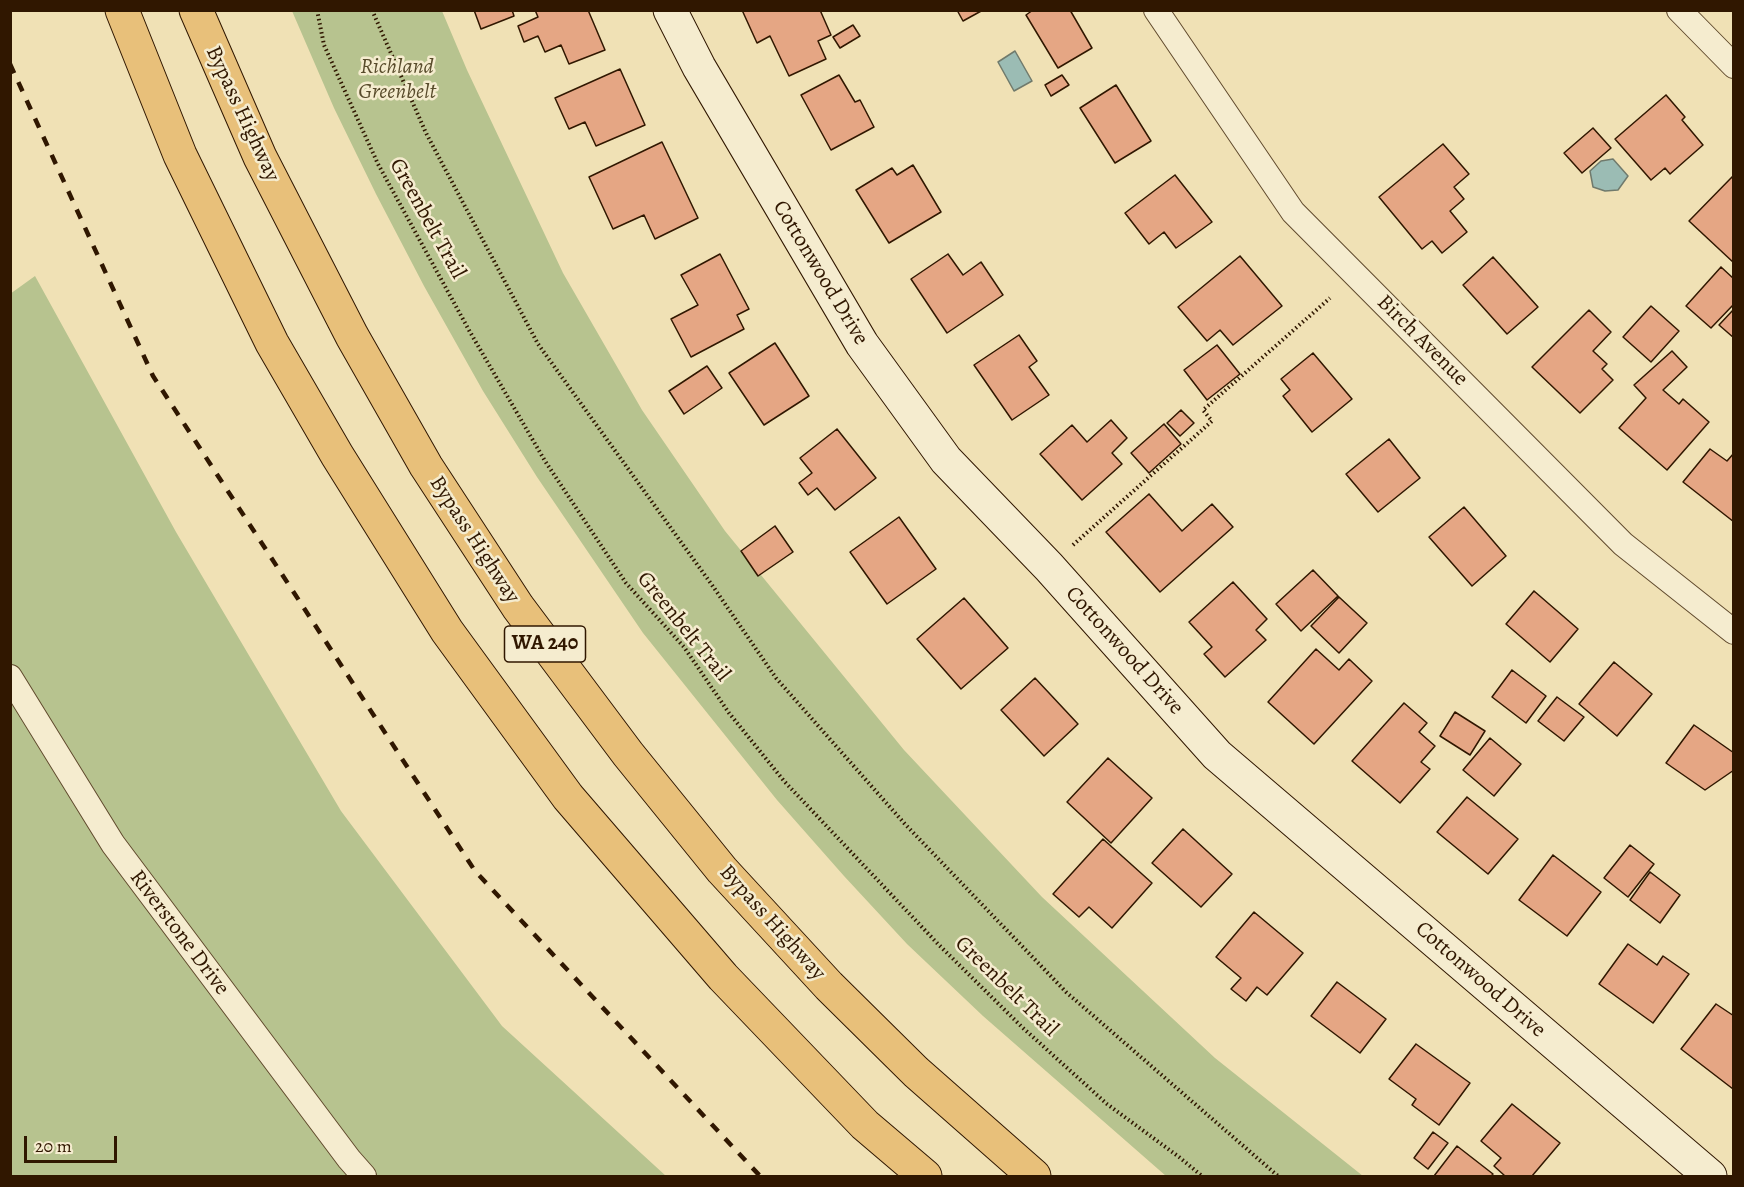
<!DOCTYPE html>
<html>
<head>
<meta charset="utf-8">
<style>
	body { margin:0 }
	#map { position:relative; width:1744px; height:1187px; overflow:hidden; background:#f0e1b5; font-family:Alegreya,serif }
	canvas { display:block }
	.frame { position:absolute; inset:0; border:12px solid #301700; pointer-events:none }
	.scale { position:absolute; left:24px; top:1136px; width:93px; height:27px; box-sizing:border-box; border:3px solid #301700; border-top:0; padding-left:8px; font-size:18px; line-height:21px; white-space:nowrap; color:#301700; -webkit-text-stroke:4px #f5eccf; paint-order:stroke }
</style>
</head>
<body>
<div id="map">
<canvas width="1744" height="1187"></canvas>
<div class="frame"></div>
<div class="scale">20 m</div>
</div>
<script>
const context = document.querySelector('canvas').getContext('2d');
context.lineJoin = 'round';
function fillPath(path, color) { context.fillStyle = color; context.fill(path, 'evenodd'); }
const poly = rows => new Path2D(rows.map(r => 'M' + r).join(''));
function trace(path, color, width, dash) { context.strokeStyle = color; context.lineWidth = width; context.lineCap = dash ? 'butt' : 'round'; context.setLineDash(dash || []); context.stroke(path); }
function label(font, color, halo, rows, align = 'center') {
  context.font = font + ' Alegreya,serif'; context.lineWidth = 5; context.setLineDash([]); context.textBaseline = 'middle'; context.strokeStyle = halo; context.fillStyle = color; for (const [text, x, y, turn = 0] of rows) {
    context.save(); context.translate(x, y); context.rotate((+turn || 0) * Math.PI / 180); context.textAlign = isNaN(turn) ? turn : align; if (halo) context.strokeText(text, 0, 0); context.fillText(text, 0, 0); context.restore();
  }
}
fillPath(poly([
	[292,11,442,11,467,70,563,273,642,410,725,531,904,750,1042,897,1215,1058,1363,1176,1166,1176,983,1016,907,944,844,876,777,800,643,633,537,477,483,391,424,286,376,194,334,108],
	[35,276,176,532,341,811,502,1026,666,1176,11,1176,10,294]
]), '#b7c38f');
const water = poly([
	[1015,51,1032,81,1014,91,998,62,1015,51],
	[1613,159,1628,176,1618,190,1605,191,1593,187,1590,171,1601,161,1613,159]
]);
fillPath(water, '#9bbcb4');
trace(water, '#707a6c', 1.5);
const building = poly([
	[474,10,512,10,514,16,481,29,474,10],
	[535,10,588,10,605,50,569,64,561,45,545,52,538,36,524,42,518,26,538,17,535,10],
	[742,10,820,10,831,35,818,41,826,59,789,76,770,36,757,43,742,10],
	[957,10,983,10,963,21,957,10],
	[1033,10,1070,10,1092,48,1058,68,1026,15,1033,10],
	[853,25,860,36,840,48,833,37,853,25],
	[620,69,645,125,596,146,585,122,569,129,555,98,620,69],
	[839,75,855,102,860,100,874,127,831,150,801,95,839,75],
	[1062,75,1069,85,1051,96,1045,85,1062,75],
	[1116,85,1151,141,1115,163,1080,108,1116,85],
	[1666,95,1685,117,1682,120,1703,145,1670,174,1665,168,1651,180,1615,139,1666,95],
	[1593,128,1611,148,1582,173,1564,153,1593,128],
	[662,142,698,218,655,239,644,215,613,229,589,177,662,142],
	[1443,144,1469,174,1454,187,1464,199,1450,211,1467,232,1442,253,1432,241,1422,249,1379,197,1443,144],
	[913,165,941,212,889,243,856,190,892,168,897,175,913,165],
	[1175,175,1212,222,1176,248,1164,232,1149,244,1125,213,1175,175],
	[1732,177,1734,179,1734,263,1689,221,1732,177],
	[720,254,749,309,737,315,744,329,691,357,671,319,698,305,681,275,720,254],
	[948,254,963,275,981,262,1003,295,947,333,911,279,948,254],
	[1240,256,1282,306,1233,345,1220,330,1207,341,1178,307,1240,256],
	[1493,257,1538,307,1507,334,1463,285,1493,257],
	[1721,267,1734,279,1734,304,1711,328,1686,306,1721,267],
	[1651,306,1679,331,1651,362,1623,337,1651,306],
	[1734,309,1734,338,1719,325,1734,309],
	[1589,310,1611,332,1593,351,1607,364,1602,369,1613,380,1580,413,1532,367,1589,310],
	[1019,335,1037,361,1029,367,1049,395,1012,420,974,365,1019,335],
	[775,343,809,396,764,425,729,373,775,343],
	[1217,345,1240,374,1207,400,1184,370,1217,345],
	[1672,351,1687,367,1663,390,1679,404,1683,399,1709,422,1667,470,1619,428,1646,398,1634,385,1672,351],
	[1313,353,1352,399,1312,432,1283,396,1290,390,1281,379,1313,353],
	[707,366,722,388,684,414,669,391,707,366],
	[1181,410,1194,423,1180,436,1167,423,1181,410],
	[1111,420,1127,438,1112,453,1122,464,1082,500,1040,454,1072,425,1087,442,1111,420],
	[1164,424,1181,444,1149,473,1131,453,1164,424],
	[837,429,876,478,835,510,817,488,808,495,799,483,812,473,800,458,837,429],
	[1389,439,1420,478,1378,512,1346,474,1389,439],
	[1710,449,1727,461,1734,453,1734,522,1683,482,1710,449],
	[1149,494,1182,531,1212,504,1233,527,1160,592,1106,532,1149,494],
	[1464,507,1506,556,1472,586,1429,537,1464,507],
	[899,517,936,569,887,604,850,552,899,517],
	[775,526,793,552,758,576,741,551,775,526],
	[1313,570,1338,596,1301,631,1276,604,1313,570],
	[1233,582,1267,619,1256,630,1266,640,1225,677,1204,654,1212,647,1189,622,1233,582],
	[1534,591,1578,629,1550,662,1506,624,1534,591],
	[1339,597,1367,623,1339,653,1311,626,1339,597],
	[964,598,1008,648,961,689,917,639,964,598],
	[1316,649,1339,670,1349,659,1372,681,1314,744,1268,702,1316,649],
	[1614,662,1652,694,1617,736,1579,704,1614,662],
	[1512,670,1546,696,1526,723,1492,697,1512,670],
	[1035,678,1078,724,1044,756,1001,710,1035,678],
	[1557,697,1584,717,1564,741,1538,721,1557,697],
	[1404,703,1427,723,1419,732,1435,746,1421,762,1430,769,1400,803,1352,761,1404,703],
	[1455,712,1485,731,1470,755,1440,736,1455,712],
	[1694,725,1734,753,1734,770,1705,790,1666,763,1694,725],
	[1490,738,1521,764,1494,796,1463,770,1490,738],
	[1108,758,1152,798,1111,843,1067,802,1108,758],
	[1467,797,1518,839,1488,874,1437,832,1467,797],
	[1183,829,1232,874,1201,907,1152,863,1183,829],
	[1103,839,1152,883,1112,928,1089,907,1079,917,1053,894,1103,839],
	[1630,845,1654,864,1628,897,1604,878,1630,845],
	[1553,855,1601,892,1567,936,1519,900,1553,855],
	[1650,872,1680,895,1660,923,1630,900,1650,872],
	[1254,912,1303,953,1267,995,1257,987,1246,1001,1231,989,1241,978,1216,957,1254,912],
	[1628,944,1657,965,1663,956,1689,974,1653,1023,1599,984,1628,944],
	[1337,982,1386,1019,1360,1053,1311,1016,1337,982],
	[1716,1004,1734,1016,1733,1089,1681,1049,1716,1004],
	[1416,1044,1470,1083,1439,1125,1412,1105,1416,1099,1389,1079,1416,1044],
	[1512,1104,1560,1143,1532,1176,1505,1176,1494,1166,1501,1158,1481,1141,1512,1104],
	[1433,1132,1448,1143,1428,1169,1414,1158,1433,1132],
	[1457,1146,1493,1174,1491,1176,1434,1176,1457,1146]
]);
fillPath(building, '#e5a684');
trace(building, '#301700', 1.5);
const street = poly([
	[1156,10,1293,212,1623,544,1734,632],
	[1679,10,1734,66],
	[10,677,113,844,349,1159,364,1176]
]);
const secondary = poly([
	[670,10,699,67,862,344,946,460,1049,567,1217,755,1710,1176]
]);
const highway = poly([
	[122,10,180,155,272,343,337,455,447,631,568,797,723,977,865,1125,925,1176],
	[196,10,260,157,352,336,426,466,518,607,628,754,722,870,829,986,916,1072,1034,1176]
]);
trace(street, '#604a2d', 26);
trace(secondary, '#301700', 35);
trace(highway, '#301700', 35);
trace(poly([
	[317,10,324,45,378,164,470,332,545,461,626,583,684,647,729,713,784,781,938,944,1023,1028,1107,1104,1179,1157,1202,1176],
	[372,10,426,133,538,344,712,585,776,678,904,823,1066,992,1278,1176],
	[1073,545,1212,421,1203,410,1330,298]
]), '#301700', 4, [1.5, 3]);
trace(street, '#f5eccf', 24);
trace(secondary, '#f5eccf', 33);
trace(highway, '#e8c07a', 33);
trace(poly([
	[10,64,153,376,475,871,760,1176]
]), '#301700', 4.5, [10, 10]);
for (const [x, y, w] of [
	[545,644,81]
]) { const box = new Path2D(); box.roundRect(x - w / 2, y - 18, w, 36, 4.5); context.fillStyle = '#f5eccf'; context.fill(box); trace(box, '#301700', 1.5); }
label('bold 21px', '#301700', null, [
	["WA 240",545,644]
]);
label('italic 22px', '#584b2b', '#f5eccf', [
	["Richland",397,68],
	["Greenbelt",397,93]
]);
label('22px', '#301700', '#f5eccf', [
	["Bypass Highway",242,114,65],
	["Greenbelt Trail",427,219,61],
	["Cottonwood Drive",820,273,59],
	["Birch Avenue",1422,341,45],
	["Bypass Highway",474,540,57],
	["Greenbelt Trail",683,627,51],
	["Cottonwood Drive",1124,651,48],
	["Bypass Highway",772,923,48],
	["Riverstone Drive",179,933,53],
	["Cottonwood Drive",1480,980,41],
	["Greenbelt Trail",1006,987,44]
]);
</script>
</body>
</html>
